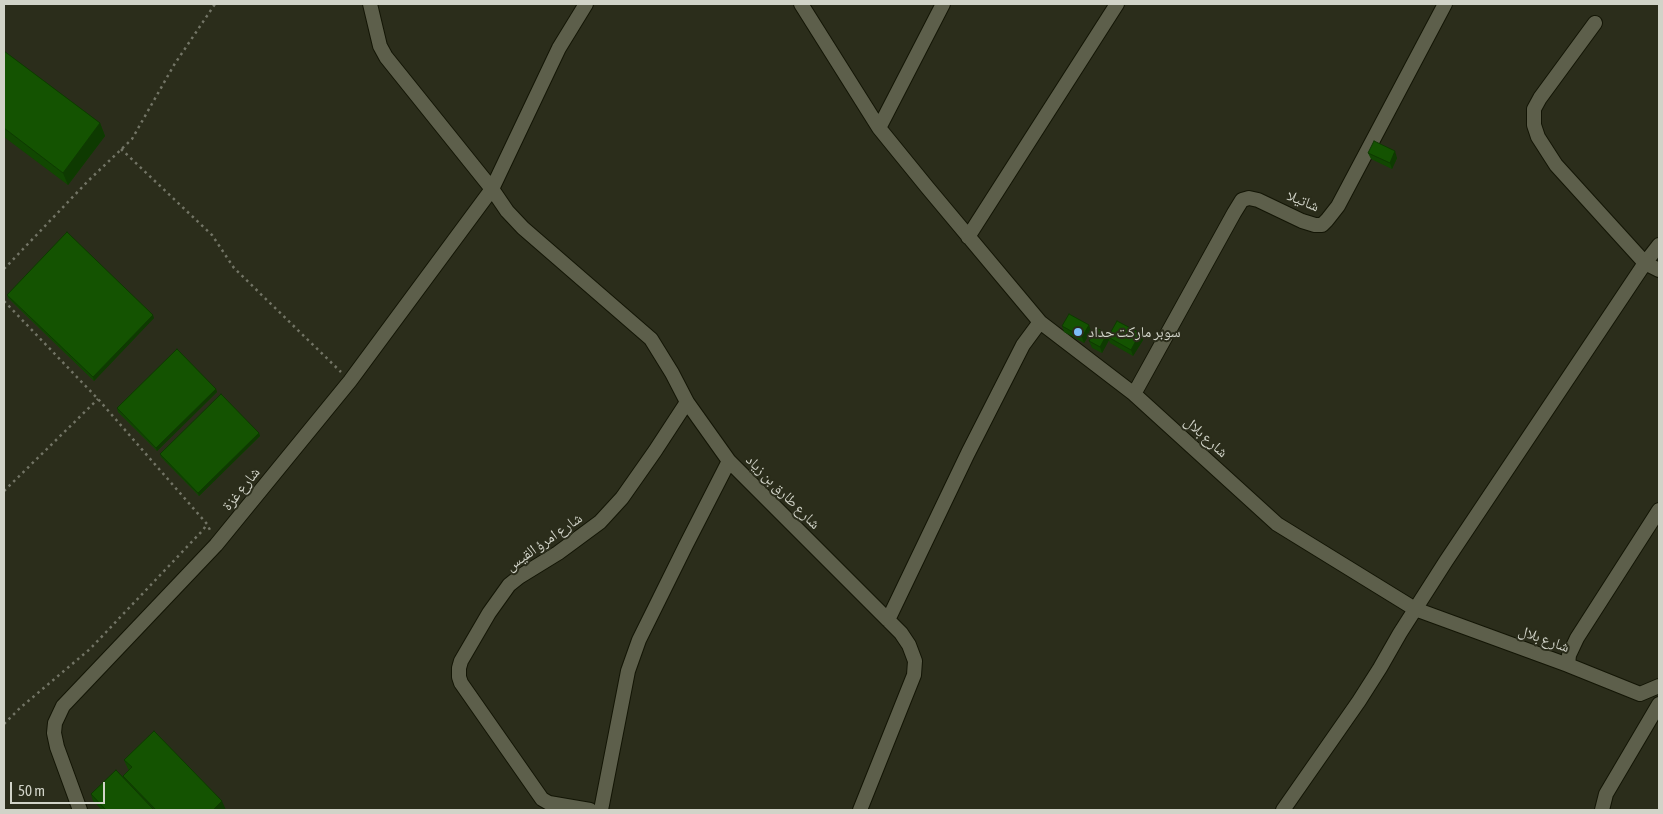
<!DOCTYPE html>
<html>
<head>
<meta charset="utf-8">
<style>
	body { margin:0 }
	#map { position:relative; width:1663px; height:814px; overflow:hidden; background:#2b2d1b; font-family:"Asap Condensed",sans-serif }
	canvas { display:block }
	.frame { position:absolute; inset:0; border:5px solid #d1d3c8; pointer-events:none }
	.scale { position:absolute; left:10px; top:782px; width:95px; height:22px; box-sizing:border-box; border:2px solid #d1d3c8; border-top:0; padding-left:6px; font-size:15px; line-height:18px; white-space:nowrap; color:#d1d3c8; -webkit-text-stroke:4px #2b2d1b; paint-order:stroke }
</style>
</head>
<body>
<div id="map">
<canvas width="1663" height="814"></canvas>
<div class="frame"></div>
<div class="scale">50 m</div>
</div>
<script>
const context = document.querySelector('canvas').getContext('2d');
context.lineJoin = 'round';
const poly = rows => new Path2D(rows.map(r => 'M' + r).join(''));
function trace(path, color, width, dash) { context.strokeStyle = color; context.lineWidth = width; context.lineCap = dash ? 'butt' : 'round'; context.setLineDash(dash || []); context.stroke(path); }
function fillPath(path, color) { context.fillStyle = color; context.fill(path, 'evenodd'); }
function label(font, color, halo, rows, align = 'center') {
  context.font = font + ' "Asap Condensed","Noto Naskh Arabic",sans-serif'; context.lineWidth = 4; context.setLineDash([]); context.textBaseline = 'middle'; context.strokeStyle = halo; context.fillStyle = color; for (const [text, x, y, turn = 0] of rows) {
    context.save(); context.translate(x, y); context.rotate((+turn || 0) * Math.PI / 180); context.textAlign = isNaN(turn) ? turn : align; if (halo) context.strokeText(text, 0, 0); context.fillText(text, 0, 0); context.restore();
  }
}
const minor = poly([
	[586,4,559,48,492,189,507,211,523,228,651,339,672,373,687,402,729,461],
	[801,4,879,128],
	[943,4,879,128,927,187,1040,322],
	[1595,23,1540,98,1534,109,1534,125,1538,137,1556,165,1645,263,1659,270],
	[968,237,1117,4],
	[1134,394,1234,213,1242,200,1249,198,1258,200,1302,221,1315,225,1322,225,1327,220,1338,206,1445,4],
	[888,620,968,453,1023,345,1040,322,1134,394,1277,524,1415,609,1568,665,1640,694,1659,686],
	[1568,665,1569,655,1577,638,1659,510],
	[80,810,57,747,54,733,55,723,63,706,216,545,350,381,492,189,386,57,380,46,370,4],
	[590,810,549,803,542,799,461,683,459,677,459,668,461,661,489,613,509,585,519,577,558,553,600,522,622,498,655,451,687,402],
	[601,810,628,671,639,640,686,545,729,461,901,633,909,645,915,661,914,675,860,810],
	[1283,810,1359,701,1380,668,1400,633,1446,561,1645,263,1659,245],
	[1602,810,1606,794,1659,704]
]);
trace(minor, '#131505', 16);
trace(poly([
	[121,149,212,235,234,268,341,372],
	[4,269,88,181,132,139,174,65,215,4],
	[4,301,98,399,207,524,211,532],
	[4,491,98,399],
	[4,724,20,708,90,649,203,530,207,524]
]), '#737566', 2.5, [2.5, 4]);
trace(minor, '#5d5f4b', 14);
fillPath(poly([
	[4,51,100,123,105,136,68,185,4,137],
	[1368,153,1397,158,1392,169,1371,159],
	[7,295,154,318,94,381,8,298],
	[1062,326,1091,331,1084,343,1064,332],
	[1140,333,1143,340,1133,356,1110,343,1109,340,1102,353,1092,348,1089,341,1107,334,1108,336],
	[216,389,217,392,157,451,118,412,117,408],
	[259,433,260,436,199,496,161,457,160,454],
	[124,760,226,810,102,810,93,801,91,794,124,780,123,776,129,770,128,769]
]), '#114701');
fillPath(poly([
	[100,123,105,136,68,185,63,173],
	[1395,151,1397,158,1392,169,1390,163],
	[153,315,154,318,94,381,93,377],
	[1089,325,1091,331,1084,343,1082,337],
	[1140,333,1143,340,1133,356,1131,350],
	[1107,334,1109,340,1102,353,1100,347],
	[216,389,217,392,157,451,156,448],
	[259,433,260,436,199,496,198,493],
	[222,801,226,810,213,810]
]), '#0e3a01');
const building = poly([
	[4,51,100,123,63,173,4,128,4,51],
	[1374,141,1395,151,1390,163,1368,153,1374,141],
	[67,232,153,315,93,377,7,295,67,232],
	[1069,314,1089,325,1082,337,1062,326,1069,314],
	[1117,321,1140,333,1131,350,1108,337,1117,321],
	[1097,328,1107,334,1100,347,1089,341,1097,328],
	[177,349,216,389,156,448,117,408,177,349],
	[221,394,259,433,198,493,160,454,221,394],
	[154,731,222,801,213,810,156,810,123,776,132,767,124,760,154,731],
	[116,770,154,810,106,810,91,794,116,770]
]);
fillPath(building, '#145301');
trace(building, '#0e3a01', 1);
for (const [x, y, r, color] of [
	[1078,332,5,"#7cbef9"]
]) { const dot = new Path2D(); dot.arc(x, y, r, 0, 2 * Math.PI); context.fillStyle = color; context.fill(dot); trace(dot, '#2b2d1b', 2); }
label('15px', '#d1d3c8', '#2b2d1b', [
	["شاتيلا",1303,201,22],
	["شارع بلال",1206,437,42],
	["شارع غزة",241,489,-51],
	["شارع طارق بن زياد",783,492,45],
	["شارع امرؤ القيس",544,542,-35],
	["شارع بلال",1544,639,20]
]);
label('15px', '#d1d3c8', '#2b2d1b', [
	["سوبر ماركت حداد",1088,332]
], 'left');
</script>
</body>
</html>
